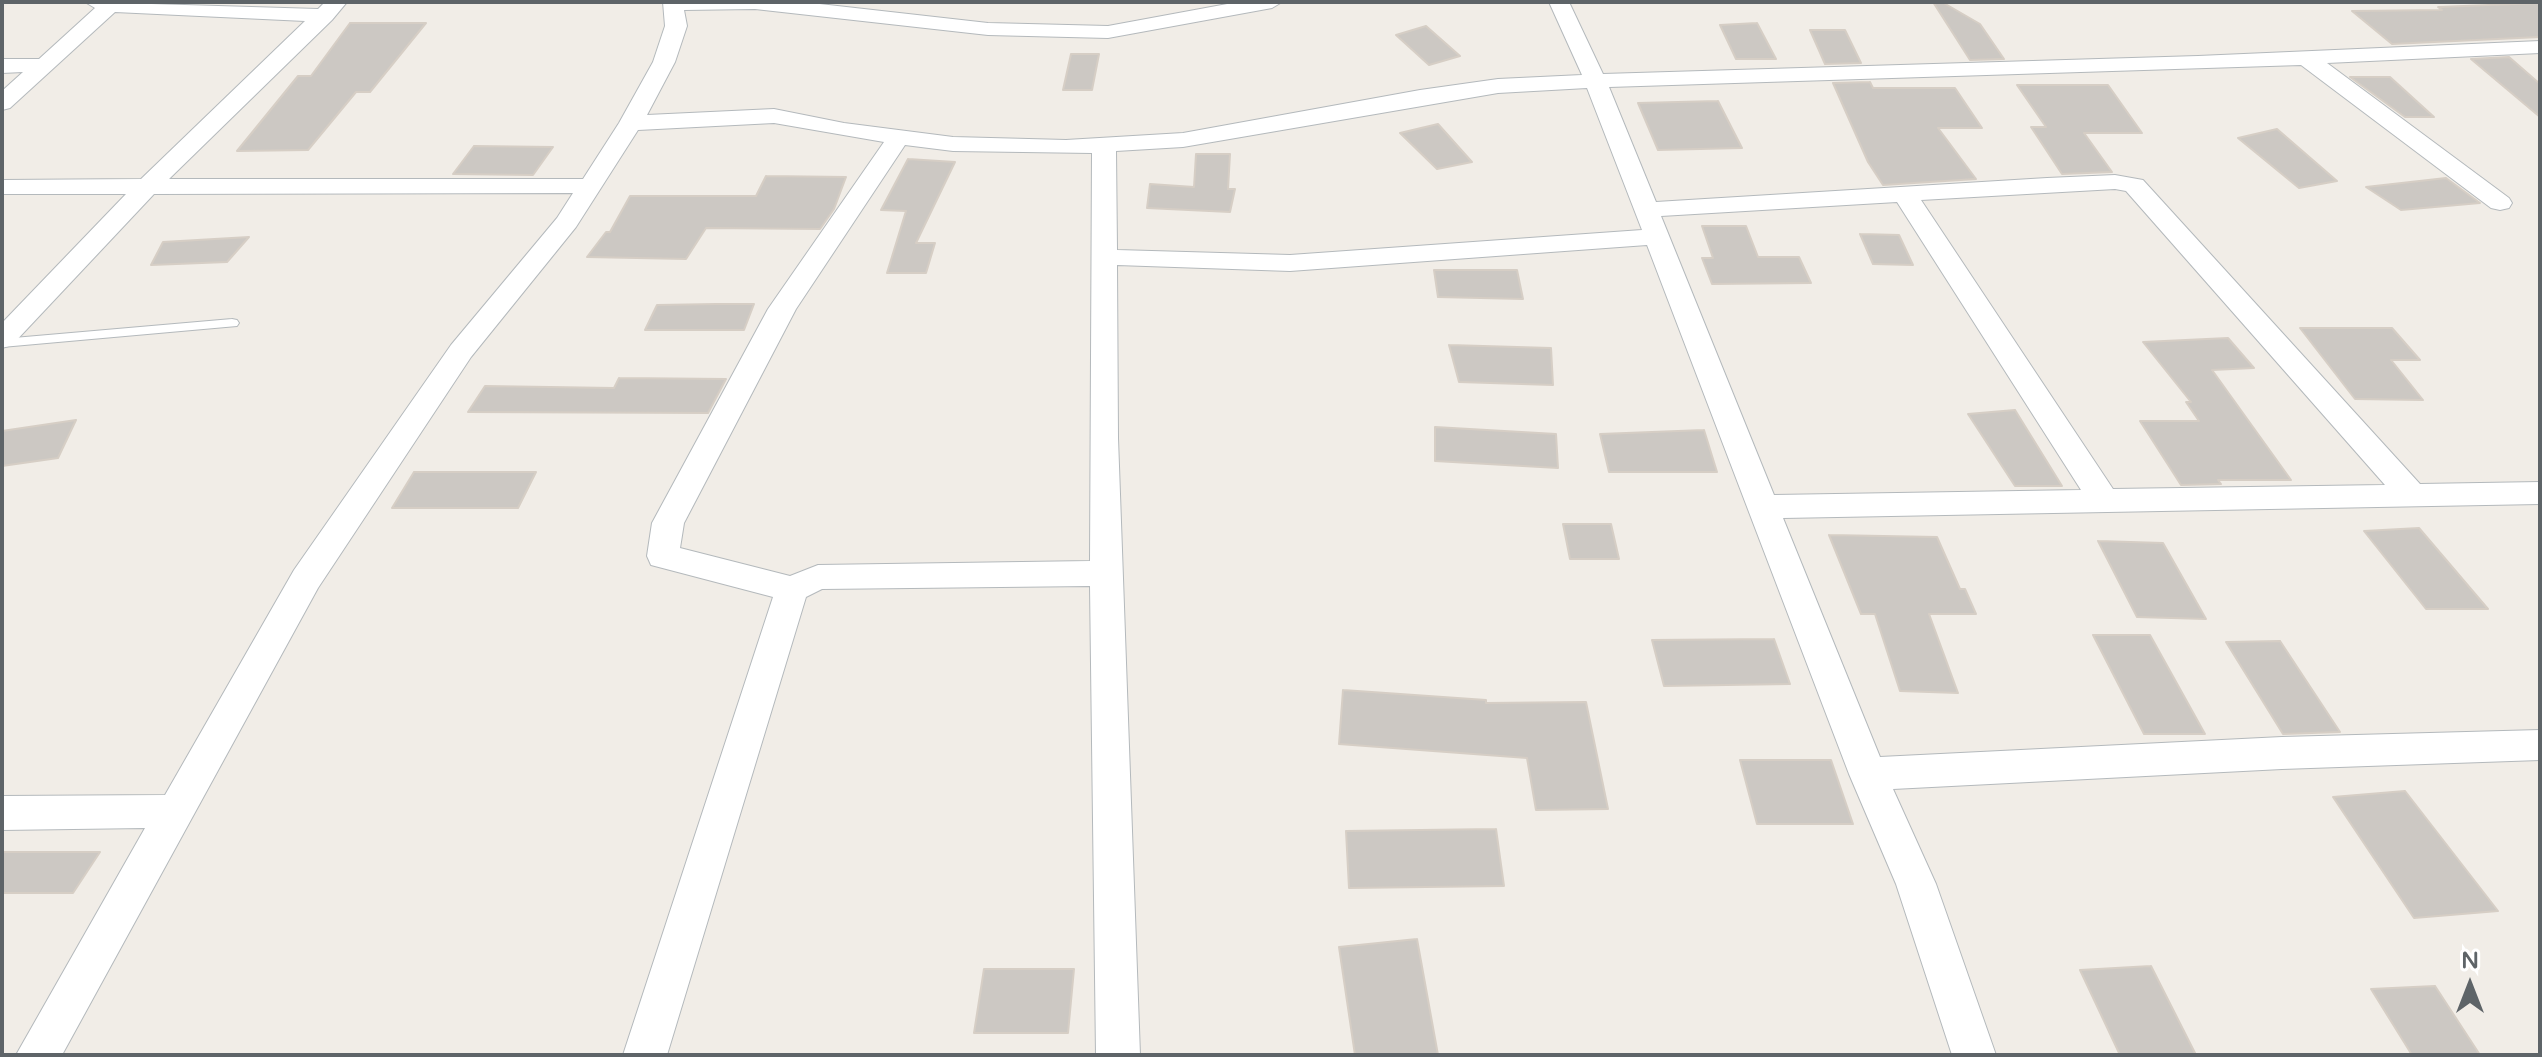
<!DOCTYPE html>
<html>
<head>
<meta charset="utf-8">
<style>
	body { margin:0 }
	#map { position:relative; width:2542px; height:1057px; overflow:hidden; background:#f1ede7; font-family:"Varela Round",sans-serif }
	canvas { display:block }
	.frame { position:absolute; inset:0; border:4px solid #5e6468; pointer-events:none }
	.north { position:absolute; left:2430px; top:945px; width:80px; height:80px; -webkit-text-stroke:6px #fff; paint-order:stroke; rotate:0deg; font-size:22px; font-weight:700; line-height:32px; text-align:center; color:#5e6468 }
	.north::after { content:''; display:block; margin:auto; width:28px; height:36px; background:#5e6468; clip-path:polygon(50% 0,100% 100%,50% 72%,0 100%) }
</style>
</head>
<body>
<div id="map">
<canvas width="2542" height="1057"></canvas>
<div class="frame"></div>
<div class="north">N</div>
</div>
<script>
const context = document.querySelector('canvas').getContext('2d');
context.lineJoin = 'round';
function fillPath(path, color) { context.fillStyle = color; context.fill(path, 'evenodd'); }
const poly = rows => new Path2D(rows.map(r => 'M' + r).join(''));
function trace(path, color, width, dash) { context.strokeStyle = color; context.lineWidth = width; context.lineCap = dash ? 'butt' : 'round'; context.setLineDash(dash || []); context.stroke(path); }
const building = poly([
	[1933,2,1942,2,1980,24,2004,59,1970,60,1933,2],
	[2540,3,2540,37,2392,44,2352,11,2442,10,2438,7,2540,3],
	[350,23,426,23,370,92,356,92,308,150,237,151,298,76,311,76,350,23],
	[1757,23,1776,59,1736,59,1720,25,1757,23],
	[1426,26,1460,56,1429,65,1396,35,1426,26],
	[1810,30,1845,30,1861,63,1825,64,1810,30],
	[1071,54,1099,54,1092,90,1063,90,1071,54],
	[2509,57,2540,84,2540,117,2471,59,2509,57],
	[2350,77,2390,77,2434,117,2405,117,2350,77],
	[1870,82,1873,88,1955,88,1982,128,1938,128,1976,179,1883,185,1868,162,1833,83,1870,82],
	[2017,85,2108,85,2142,133,2084,133,2112,172,2062,174,2031,127,2046,127,2017,85],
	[1718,101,1742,148,1658,150,1638,103,1718,101],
	[1438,124,1472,162,1437,169,1400,133,1438,124],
	[2277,129,2337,181,2299,188,2238,138,2277,129],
	[474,146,553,147,533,175,453,174,474,146],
	[1196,154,1230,154,1228,189,1235,189,1230,212,1147,208,1150,184,1194,187,1196,154],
	[908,159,955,162,916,243,935,243,926,273,887,273,906,211,881,210,908,159],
	[766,176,846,177,834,209,820,229,706,228,686,259,587,257,606,232,610,232,630,196,756,196,766,176],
	[2446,178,2480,203,2401,210,2366,187,2446,178],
	[1702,226,1746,226,1758,257,1799,257,1811,283,1712,284,1702,258,1713,258,1702,226],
	[1860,234,1899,235,1913,265,1873,264,1860,234],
	[249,237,227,262,151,265,163,242,249,237],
	[1434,270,1517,270,1523,299,1438,297,1434,270],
	[716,304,754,304,744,330,645,330,657,305,716,304],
	[2300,328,2392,328,2420,360,2391,360,2423,400,2355,399,2300,328],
	[2228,338,2254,368,2212,370,2291,480,2218,480,2221,484,2181,485,2140,421,2199,421,2186,402,2191,402,2143,342,2228,338],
	[1449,345,1551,348,1553,385,1459,382,1449,345],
	[619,378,726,379,708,413,468,412,485,386,614,388,619,378],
	[2015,410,2062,486,2015,486,1968,414,2015,410],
	[76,420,58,458,2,466,2,431,76,420],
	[1435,427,1556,434,1558,468,1435,461,1435,427],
	[1704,430,1717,472,1609,472,1600,434,1704,430],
	[414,472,536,472,518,508,392,508,414,472],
	[1563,524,1611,524,1619,559,1570,559,1563,524],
	[2419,528,2488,609,2426,609,2364,531,2419,528],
	[1829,535,1937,537,1960,589,1965,589,1976,614,1929,614,1958,693,1900,691,1875,614,1861,614,1829,535],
	[2098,541,2163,543,2206,619,2137,617,2098,541],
	[2093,635,2150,635,2205,734,2144,734,2093,635],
	[1774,639,1790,684,1664,686,1652,640,1774,639],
	[2280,641,2340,732,2283,734,2226,642,2280,641],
	[1343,690,1486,700,1486,703,1586,702,1608,809,1536,810,1527,758,1339,744,1343,690],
	[1740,760,1831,760,1853,824,1757,824,1740,760],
	[2405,791,2498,911,2414,918,2333,797,2405,791],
	[1496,829,1504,886,1349,888,1346,831,1496,829],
	[2,852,100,852,73,893,2,893,2,852],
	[1417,939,1438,1055,1355,1055,1339,947,1417,939],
	[2151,966,2196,1055,2120,1055,2080,970,2151,966],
	[984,969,1074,969,1068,1033,974,1033,984,969],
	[2435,986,2480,1055,2412,1055,2371,989,2435,986]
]);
fillPath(building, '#ccc8c3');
trace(building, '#d6cec5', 2);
const lane = poly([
	[232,319,237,320,239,323,237,326,2,347,2,339,232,319]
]);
const street = poly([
	[85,2,318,9,325,2,347,2,332,20,169,179,583,179,619,123,653,62,665,26,663,2,802,2,988,23,1108,26,1238,2,1282,2,1272,8,1108,38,988,35,755,9,684,10,687,26,675,62,647,115,774,109,844,123,953,137,1066,140,1183,133,1420,90,1498,79,1582,75,1549,2,1569,2,1603,74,2198,56,2540,41,2540,53,2327,63,2509,198,2512,203,2509,208,2500,210,2491,208,2301,65,1609,87,1656,202,2047,178,2115,175,2143,180,2420,484,2540,482,2540,504,1783,518,1880,757,2282,737,2540,730,2540,760,2282,769,1893,789,1936,884,1996,1055,1952,1055,1896,884,1849,774,1647,245,1290,271,1117,265,1118,438,1140,1055,1096,1055,1090,586,822,589,806,597,667,1055,623,1055,773,597,651,565,647,556,652,523,768,309,884,142,774,123,638,130,576,227,471,357,318,588,62,1055,16,1055,145,828,2,830,2,796,165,795,294,570,451,345,557,218,573,193,154,194,12,345,2,348,2,323,126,194,2,194,2,180,141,179,305,21,115,12,10,108,2,110,2,91,23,72,2,73,2,59,39,59,95,8,85,2],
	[1587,88,1642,230,1290,255,1117,250,1116,151,1183,147,1498,93,1587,88],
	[905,145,953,151,1092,153,1090,561,818,565,790,576,680,548,684,523,796,309,905,145],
	[2115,189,2126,191,2385,485,2113,489,1921,200,2115,189],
	[1897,202,2081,490,1774,495,1661,216,1897,202]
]);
trace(lane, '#b4b9bc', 2);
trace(street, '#b4b9bc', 2);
fillPath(lane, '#fff');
fillPath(street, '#fff');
</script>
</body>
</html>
